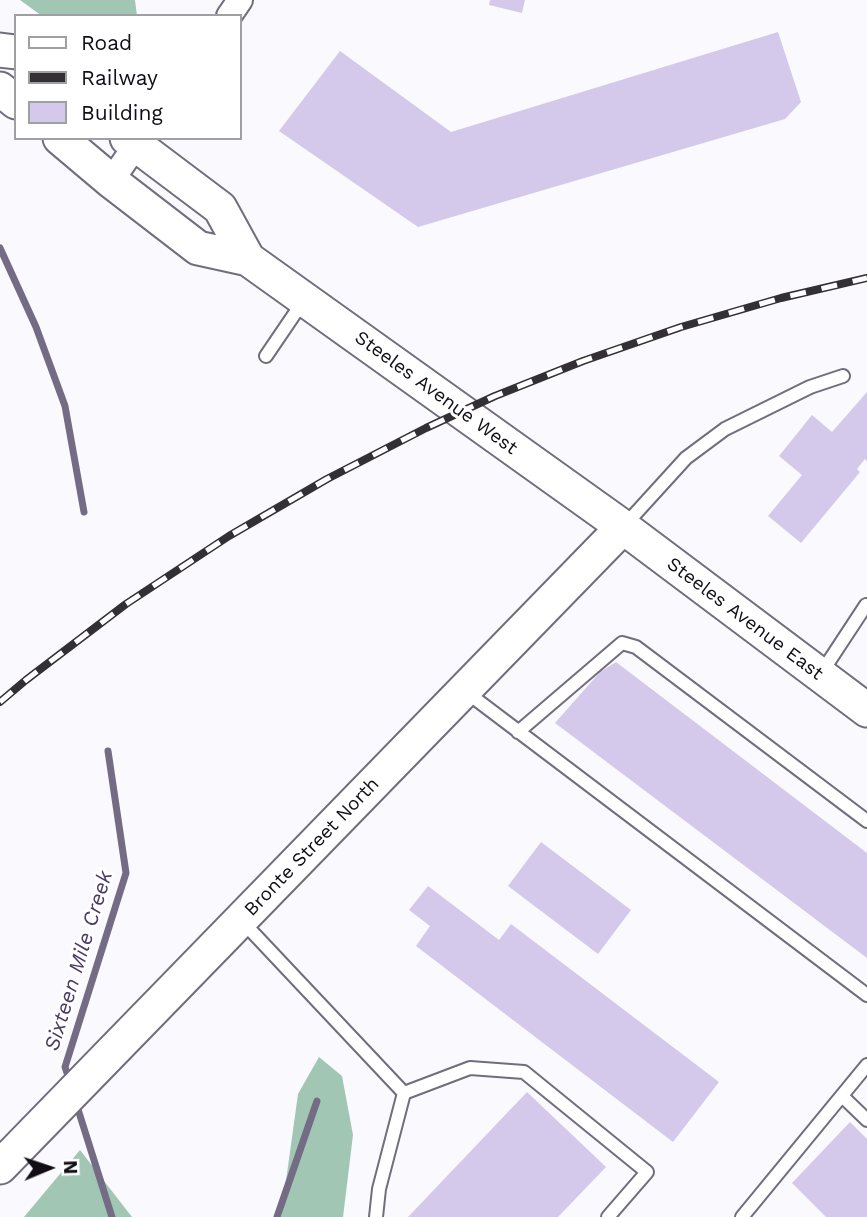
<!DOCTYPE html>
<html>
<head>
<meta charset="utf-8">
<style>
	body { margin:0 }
	#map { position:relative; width:867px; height:1217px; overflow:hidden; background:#faf9fd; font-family:"Work Sans",sans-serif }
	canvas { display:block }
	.legend { position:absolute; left:14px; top:14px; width:228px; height:126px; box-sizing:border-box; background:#fff; border:2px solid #a09fa1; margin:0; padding:9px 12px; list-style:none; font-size:21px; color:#110e15 }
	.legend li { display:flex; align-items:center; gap:14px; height:35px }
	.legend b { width:35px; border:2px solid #a09fa1 }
	.north { position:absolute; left:14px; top:1133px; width:70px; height:70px; -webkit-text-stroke:5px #fff; paint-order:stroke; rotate:88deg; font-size:19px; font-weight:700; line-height:28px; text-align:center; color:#110e15 }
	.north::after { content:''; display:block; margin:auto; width:24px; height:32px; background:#110e15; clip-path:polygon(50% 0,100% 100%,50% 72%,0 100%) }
</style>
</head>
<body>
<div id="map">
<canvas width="867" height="1217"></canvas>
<ul class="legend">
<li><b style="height:9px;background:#fff"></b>Road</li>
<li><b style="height:9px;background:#322f35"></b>Railway</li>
<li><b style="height:19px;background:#d4c9ea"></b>Building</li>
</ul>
<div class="north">N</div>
</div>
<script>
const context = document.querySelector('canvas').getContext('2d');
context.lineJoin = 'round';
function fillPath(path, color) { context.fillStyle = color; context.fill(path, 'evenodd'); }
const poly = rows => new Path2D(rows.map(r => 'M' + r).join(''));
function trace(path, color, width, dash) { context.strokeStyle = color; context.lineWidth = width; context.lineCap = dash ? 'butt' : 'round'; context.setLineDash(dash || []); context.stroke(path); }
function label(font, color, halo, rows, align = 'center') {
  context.font = font + ' "Work Sans",sans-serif'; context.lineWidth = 6; context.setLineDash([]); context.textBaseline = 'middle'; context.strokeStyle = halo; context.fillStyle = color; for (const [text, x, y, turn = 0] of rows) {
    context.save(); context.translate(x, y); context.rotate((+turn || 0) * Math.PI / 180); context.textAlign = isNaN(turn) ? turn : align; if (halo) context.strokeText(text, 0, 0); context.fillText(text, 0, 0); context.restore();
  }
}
fillPath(poly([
	[20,0,135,0,137,16,42,16],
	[319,1057,342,1076,353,1135,343,1217,281,1217,298,1094],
	[80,1150,132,1217,24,1217]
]), '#a1c6b3');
trace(poly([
	[0,248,36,327,65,406,84,512],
	[70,1082,65,1067,126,873,108,751],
	[76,1103,112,1217],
	[277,1217,317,1101]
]), '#746c84', 7);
fillPath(poly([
	[490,0,525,0,522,13,489,5],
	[778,32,801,102,785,119,418,227,279,131,340,51,451,132],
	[867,392,867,461,865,459,857,469,860,472,801,543,768,516,802,475,779,456,812,415,832,432],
	[616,662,867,853,867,958,555,723,600,672],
	[541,842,631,910,598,954,508,886],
	[428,886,499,940,511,924,719,1082,673,1142,416,946,430,926,409,910],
	[527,1092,606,1167,558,1217,408,1217],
	[850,1122,867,1139,867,1217,826,1217,792,1183]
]), '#d4c9ea');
const lane = poly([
	[266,356,304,300],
	[625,525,686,458,725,429,810,387,843,376],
	[820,675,866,605],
	[465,691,867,995],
	[518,732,622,643,636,647,867,821],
	[241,920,404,1093],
	[404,1093,470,1068,524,1072,647,1172,608,1217],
	[842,1096,867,1120],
	[376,1217,379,1189,404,1093],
	[742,1217,867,1065]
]);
const street = poly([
	[229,16,240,0],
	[111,181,141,138]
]);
const secondary = poly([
	[0,50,16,52],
	[0,89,16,102],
	[60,138,111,181,198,248,248,259,623,527,867,710],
	[127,138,220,208,248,259],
	[0,1167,623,527]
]);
trace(lane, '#726d7d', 16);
trace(street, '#726d7d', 28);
trace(secondary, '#726d7d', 37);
trace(lane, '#fff', 12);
trace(street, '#fff', 24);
trace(secondary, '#fff', 33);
const rail = poly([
	[0,702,26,680,126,604,229,536,327,479,426,428,495,396,583,361,681,327,781,298,867,278]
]);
trace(rail, '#322f35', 8);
trace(rail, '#fff', 5, [16]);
label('19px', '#110e15', '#fff', [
	["Steeles Avenue West",436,393,36],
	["Steeles Avenue East",745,619,37],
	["Bronte Street North",312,847,-46]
]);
label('italic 21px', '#4b3a67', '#fff', [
	["Sixteen Mile Creek",79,961,-73]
]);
</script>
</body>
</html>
